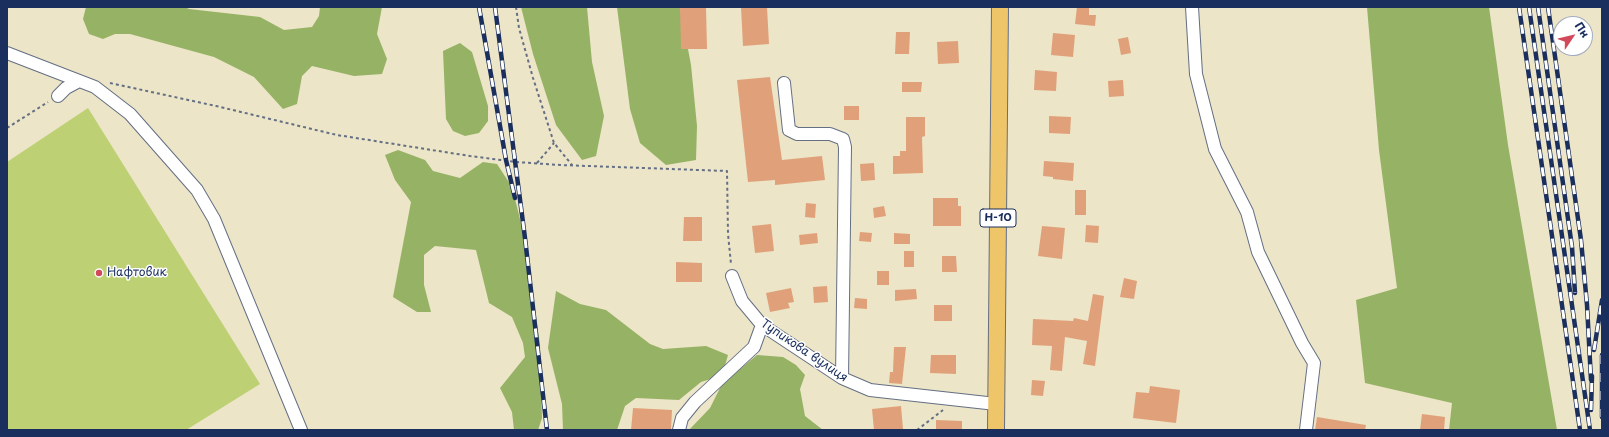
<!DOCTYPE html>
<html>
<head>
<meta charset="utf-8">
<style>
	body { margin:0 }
	#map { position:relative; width:1609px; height:437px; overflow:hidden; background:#ece5c7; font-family:"Playpen Sans",sans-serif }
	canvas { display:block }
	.frame { position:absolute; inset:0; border:8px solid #1b2f5e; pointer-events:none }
	.north { position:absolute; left:1553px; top:16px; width:40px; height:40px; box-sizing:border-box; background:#fff; border:1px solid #a4acbf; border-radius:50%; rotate:55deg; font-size:11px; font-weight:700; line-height:16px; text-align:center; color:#1b2f5e }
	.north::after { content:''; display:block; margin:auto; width:14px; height:18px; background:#d1495b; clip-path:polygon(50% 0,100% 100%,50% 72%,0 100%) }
</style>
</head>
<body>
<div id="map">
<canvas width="1609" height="437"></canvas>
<div class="frame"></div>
<div class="north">Пн</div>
</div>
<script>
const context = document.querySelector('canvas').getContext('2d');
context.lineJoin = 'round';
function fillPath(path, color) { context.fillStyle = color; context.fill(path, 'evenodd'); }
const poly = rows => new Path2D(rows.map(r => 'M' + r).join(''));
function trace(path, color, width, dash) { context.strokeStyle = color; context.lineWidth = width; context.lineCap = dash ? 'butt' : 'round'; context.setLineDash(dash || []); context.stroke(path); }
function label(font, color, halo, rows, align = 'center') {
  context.font = font + ' "Playpen Sans",sans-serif'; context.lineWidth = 3; context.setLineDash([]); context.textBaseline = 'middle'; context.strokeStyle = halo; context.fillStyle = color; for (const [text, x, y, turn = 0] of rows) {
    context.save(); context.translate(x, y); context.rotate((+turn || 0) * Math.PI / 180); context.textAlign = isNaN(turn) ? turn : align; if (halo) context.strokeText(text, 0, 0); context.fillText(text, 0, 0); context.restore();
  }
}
fillPath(poly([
	[88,108,260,384,186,430,7,430,7,162]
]), '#bdd073');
fillPath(poly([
	[86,7,185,7,189,9,260,17,284,30,312,27,319,16,320,7,382,7,377,34,387,59,382,74,354,76,312,66,302,76,297,104,283,109,254,77,214,57,130,34,115,34,103,39,89,34,83,19],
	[521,7,587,7,592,62,604,116,596,156,582,160,556,125,533,54],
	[617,7,680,7,691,65,697,126,696,160,666,165,640,143,630,109],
	[1367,7,1489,7,1508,145,1557,430,1449,430,1452,403,1365,383,1356,300,1397,288,1379,150],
	[460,43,472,52,488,106,488,121,479,133,465,136,453,131,446,119,443,51],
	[398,150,425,160,433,171,460,178,483,162,497,164,512,187,525,239,540,345,542,418,538,430,514,430,512,412,500,388,525,357,523,343,512,317,489,303,476,250,435,246,424,255,424,285,431,312,417,312,393,297,411,202,395,180,385,155],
	[556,291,580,304,606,310,650,344,663,349,706,346,728,355,724,369,714,378,701,382,679,400,636,398,625,406,617,430,563,430,562,404,548,348],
	[757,355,783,357,796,365,805,375,800,389,805,416,823,430,689,430,710,408,722,384]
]), '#96b265');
fillPath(poly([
	[680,7,706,7,707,49,681,49],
	[741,7,767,7,769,44,743,46],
	[1077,7,1089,7,1089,15,1096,15,1095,26,1075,24],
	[896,32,910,32,909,54,895,54],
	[1053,33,1075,35,1073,57,1051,55],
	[1128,37,1131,53,1121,55,1118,39],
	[958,41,959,63,938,64,937,42],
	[1035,70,1057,72,1056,91,1034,90],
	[770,77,782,160,822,156,825,180,775,185,775,180,748,182,737,80],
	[1123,80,1124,96,1109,97,1108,81],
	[902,82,922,82,921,92,902,92],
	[844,106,859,106,859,120,844,120],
	[1049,116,1071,117,1070,134,1049,133],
	[906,117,925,117,925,136,922,137,923,173,893,174,893,156,900,156,900,151,906,151],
	[1044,161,1074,163,1073,181,1053,179,1053,177,1043,176],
	[874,163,875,180,861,181,860,164],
	[1075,190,1086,190,1086,215,1075,215],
	[933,198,958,198,958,206,961,206,961,226,933,226],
	[806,203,816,204,815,218,805,217],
	[884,206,886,216,874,218,873,208],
	[684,217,702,217,702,241,683,241],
	[771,224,774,251,755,253,752,226],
	[1086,225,1099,226,1098,243,1085,242],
	[1042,226,1065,228,1062,259,1038,256],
	[860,232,872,233,871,242,859,241],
	[817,233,818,243,800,245,799,235],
	[894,233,910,234,910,244,894,244],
	[904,251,914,251,914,267,904,267],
	[942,256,956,256,957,272,942,272],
	[676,262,702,263,702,282,676,282],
	[877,271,889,271,889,285,877,285],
	[1124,278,1137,281,1134,299,1120,297],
	[827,286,828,302,814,303,813,287],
	[791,288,794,302,788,303,790,308,770,312,766,293],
	[916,289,917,299,895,301,895,290],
	[1093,294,1104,296,1095,366,1083,364,1087,341,1065,337,1062,371,1050,370,1052,346,1032,345,1033,319,1073,321,1074,318,1088,321],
	[855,298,867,299,867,309,854,308],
	[934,305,952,305,952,321,934,321],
	[894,347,906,347,902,384,889,383,890,372,893,372],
	[931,355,956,355,956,374,930,373],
	[1032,380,1045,381,1043,396,1031,395],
	[1150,386,1180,390,1176,423,1133,418,1136,392,1149,393],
	[901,406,903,429,874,430,872,409],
	[633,408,672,410,671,430,631,430],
	[1422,414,1445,417,1444,430,1420,430],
	[1317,417,1366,425,1365,430,1315,430],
	[936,420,962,421,962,430,936,430]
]), '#e0a17a');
const minor = poly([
	[1192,7,1196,74,1215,149,1247,212,1258,252,1302,343,1314,363,1306,430],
	[7,53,95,87,130,114,197,190,214,219,301,430],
	[784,83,789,130,797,134,830,134,843,139,845,147,842,378],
	[58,96,66,88,79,81],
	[732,276,742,301,762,325,842,378,870,390,996,404],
	[679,430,682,418,695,402,754,347,762,325]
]);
const major = poly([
	[996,430,1000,7]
]);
trace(minor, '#646f83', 14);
trace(major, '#646f83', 18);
trace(poly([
	[516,7,519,28,533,78,554,143,572,165],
	[110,83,216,106,337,135,470,156,516,162,560,165,727,171,728,234,731,264],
	[7,128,48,102],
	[537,163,554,143],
	[917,430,943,410]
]), '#646f83', 2, [3, 3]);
trace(minor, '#fff', 12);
trace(major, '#eec569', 16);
const rail = poly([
	[479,7,506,160,515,198],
	[495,7,525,238,547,430],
	[1519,7,1580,430],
	[1529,7,1590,430],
	[1538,7,1572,247,1575,293],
	[1548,7,1581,240,1587,305,1591,380],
	[1594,350,1602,300],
	[1602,355,1602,417],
	[1591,410,1592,376]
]);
trace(rail, '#1b2f5e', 4.5);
trace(rail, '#fff', 3, [9]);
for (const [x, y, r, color] of [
	[99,273,4,"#d1495b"]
]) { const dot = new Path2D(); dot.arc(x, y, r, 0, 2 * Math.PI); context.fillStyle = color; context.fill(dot); trace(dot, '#fff', 1.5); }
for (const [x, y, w] of [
	[998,218,36]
]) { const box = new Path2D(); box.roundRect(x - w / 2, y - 9, w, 18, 3); context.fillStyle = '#fff'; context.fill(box); trace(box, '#1b2f5e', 1); }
label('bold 11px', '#1b2f5e', null, [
	["Н-10",998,218]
]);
label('12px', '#1b2f5e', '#fff', [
	["Нафтовик",107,273]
], 'left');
label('12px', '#1b2f5e', '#fff', [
	["Тупикова вулиця",804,351,34]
]);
</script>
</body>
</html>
